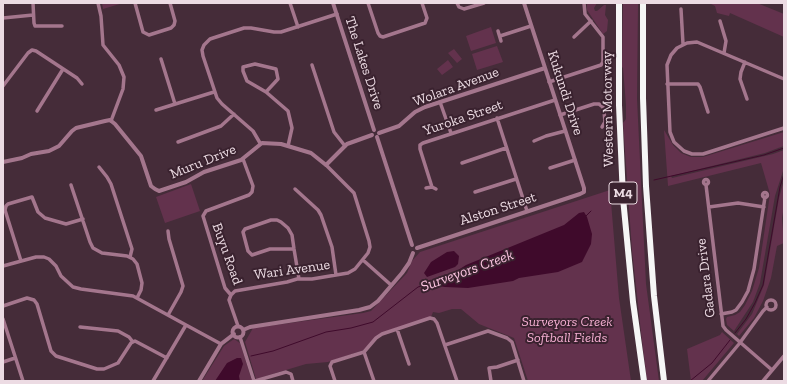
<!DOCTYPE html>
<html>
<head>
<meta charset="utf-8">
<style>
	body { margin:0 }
	#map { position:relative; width:787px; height:384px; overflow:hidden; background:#452c39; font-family:"Zilla Slab",serif }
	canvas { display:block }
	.frame { position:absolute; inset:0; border:4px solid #ecdbe3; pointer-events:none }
</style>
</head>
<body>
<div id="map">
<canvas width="787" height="384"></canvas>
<div class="frame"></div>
</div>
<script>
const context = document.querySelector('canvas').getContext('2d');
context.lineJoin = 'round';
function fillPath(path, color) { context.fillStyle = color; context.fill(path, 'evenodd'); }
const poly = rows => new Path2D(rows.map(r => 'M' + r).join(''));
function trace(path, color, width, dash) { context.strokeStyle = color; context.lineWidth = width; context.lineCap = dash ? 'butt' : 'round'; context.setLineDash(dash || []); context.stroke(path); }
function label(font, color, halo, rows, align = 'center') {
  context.font = font + ' "Zilla Slab",serif'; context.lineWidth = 4; context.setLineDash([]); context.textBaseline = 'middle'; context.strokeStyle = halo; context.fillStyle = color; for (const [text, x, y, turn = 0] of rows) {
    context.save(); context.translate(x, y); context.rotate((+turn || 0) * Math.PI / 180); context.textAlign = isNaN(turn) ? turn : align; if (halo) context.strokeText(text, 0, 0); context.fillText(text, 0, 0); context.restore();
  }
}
fillPath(poly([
	[102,3,123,3,103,9],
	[587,3,597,3,594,8,595,11,597,11,604,5,606,5,605,15,608,20,607,31,603,34,587,10],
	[623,3,638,3,637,99,646,284,659,381,647,381,641,332,632,250,623,123,626,119,626,105,623,68,622,67],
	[709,3,757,3,784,14,784,37,730,13,729,16,717,13,715,6],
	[491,27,496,43,471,51,466,36],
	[497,46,503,62,477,70,472,54],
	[454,49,462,59,457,63,448,53],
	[448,60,453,67,442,75,437,69],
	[664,130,673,145,681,153,691,157,703,157,784,132,784,146,781,147,765,153,671,176,672,178,773,154,784,150,784,168,775,196,760,283,753,302,734,331,727,325,726,319,727,317,735,315,740,312,745,305,752,291,759,268,770,194,761,163,668,186],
	[784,180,784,206,782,218,784,243,777,246,771,278,763,301,754,318,739,336,737,334,752,314,764,285,779,198],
	[191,184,200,211,165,223,156,197],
	[610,190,619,298,631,381,528,381,514,338,479,324,461,309,452,309,439,313,433,312,431,317,381,333,364,350,328,362,306,364,256,379,245,342,253,328,363,313,371,311,407,273,412,261,420,252],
	[722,332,734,343,702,381,691,381,687,349,720,335],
	[234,339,240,343,252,381,202,381,224,346]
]), '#63324d');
fillPath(poly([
	[584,212,587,217,592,234,591,244,582,262,558,272,519,278,513,281,468,288,445,287,432,285,432,280,441,281,466,265,564,225,579,213],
	[454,251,459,256,458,264,455,267,427,277,424,273,431,262,447,252],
	[237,358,241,358,243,364,239,376,240,381,215,381,227,363]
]), '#3f0a2b');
trace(poly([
	[654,180,764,155,784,148],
	[610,197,615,194],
	[586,216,591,211],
	[735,333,746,319,755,303,763,285,780,187,784,174],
	[251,356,273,351,326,332,351,328,373,322,418,287,432,283],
	[690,381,712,363,730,340]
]), '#3f0a2b', 1);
trace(poly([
	[33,3,34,23,35,26,62,26],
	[98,3,101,16,103,45,119,65,124,77,123,89,111,121],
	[135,3,143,32,149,35,171,28,174,25,175,21,170,3],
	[290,3,298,27],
	[368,3,378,33,380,36,383,37,425,23,427,18,422,3],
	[457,3,459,7,464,9,484,3],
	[681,9,683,44],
	[3,18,33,15],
	[720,21,726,41,724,53],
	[498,31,501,41],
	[500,36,531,26],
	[574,37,591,21],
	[161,59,175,104],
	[745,62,741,72,740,79,747,99],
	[312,65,334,132,345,146],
	[784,79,697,42,687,43,677,48,671,55,667,65,670,132,674,142,684,151,692,154,703,154,784,128],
	[549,82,601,65,603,62,603,37,585,14,584,3],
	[667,84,698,84,700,87,708,112],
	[3,86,28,53,32,50,36,51,77,78,82,84],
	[266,92,278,79,276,69,255,64,243,67,243,71,247,81,266,92,288,111,292,128,288,146],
	[440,102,451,133],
	[156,110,214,92],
	[37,111,63,69],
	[560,115,594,104,599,104,603,107,604,111,605,122,602,127],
	[497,118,527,211],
	[534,141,546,136,565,131],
	[178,142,221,126,234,114],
	[260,143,253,131,222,104,217,98,203,56,202,50,204,45,210,39,244,28,251,28,274,32,281,32,337,14],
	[462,163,506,148],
	[99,167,107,177,111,184,132,249,130,257],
	[550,168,575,160],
	'703.5 182a2.5 2.5 0 1 1 5 0a2.5 2.5 0 1 1-5 0Z',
	[71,185,90,242,93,248,102,253,127,256,133,259,137,264,142,283,141,290,137,298],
	[706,185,723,326,726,330,772,370],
	[432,187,420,149,420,145,423,143,555,100],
	[426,188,432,187,436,189],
	[295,189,318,210,321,215,332,247,336,275],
	[475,192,516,179],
	'762.5 195a2.5 2.5 0 1 1 5 0a2.5 2.5 0 1 1-5 0Z',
	[709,207,738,203,764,207],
	[168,231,169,239,183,286,181,292,168,315],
	[294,249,270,249,252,255,248,251,243,232,245,229,271,220,277,220,281,222,288,228,292,235,294,249,299,279],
	[363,260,391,285],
	[21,261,5,210,6,206,8,204,32,197,38,212,45,218,66,224,83,219],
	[3,266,36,257,44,257,49,259,56,266,61,276,73,287,81,289,133,296,186,325,153,381],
	[231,295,225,288,203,216,206,211,249,195,252,192,253,186,243,159],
	'766 305a5 5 0 1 1 10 0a5 5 0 1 1-10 0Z',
	[3,306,27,298,34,300,37,304,51,351,56,356,97,369,104,369,118,363,131,343,135,341,167,358],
	[721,314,732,312,736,310,742,302,748,291,754,269,765,197],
	[3,319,23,381],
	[186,325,221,344],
	[238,326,229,300,231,295,235,291,287,282,297,279,312,279,348,273,355,269,368,253,370,247,369,241,354,193,326,165],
	[80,327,118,331,129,337,133,342],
	[397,329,409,364],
	[240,337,254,381],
	[445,345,488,331,507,338,512,342,524,381],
	[364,352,374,381],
	[3,362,15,358],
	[255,381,286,372,291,374,293,381],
	[335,381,330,366,332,362,364,352,376,338,382,334,430,318,434,319,437,323,457,381],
	[491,381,489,368,497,367,518,360],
	[708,381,739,344,763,311,767,307],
	[763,381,784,356]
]), '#a4768d', 3.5);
trace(poly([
	[333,3,374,130],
	[379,133,399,126,415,112,425,107,545,68],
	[377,137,412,245],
	[3,162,22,158,31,154,49,151,59,146,72,131,76,128,105,121,110,120,115,124,141,156,151,186,155,189,159,191,186,182,204,172,241,160,262,143,281,144,311,153,326,165,347,144,372,135],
	[417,248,580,194,584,192,584,188,524,3],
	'232.5 332a5.5 5.5 0 1 1 11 0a5.5 5.5 0 1 1-11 0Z',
	[243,330,250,327,359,310,370,307,378,301,402,273,409,263,413,253],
	[199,381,221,344,234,334]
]), '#a4768d', 4);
trace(poly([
	[619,3,619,105,623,198,633,302,644,381],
	[643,3,643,98,646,186,654,296,664,381]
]), '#f6f6f6', 6);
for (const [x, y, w] of [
	[623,193,28]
]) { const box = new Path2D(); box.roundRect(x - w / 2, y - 11, w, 22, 3); context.fillStyle = '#3a222f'; context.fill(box); trace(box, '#ecdbe3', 1); }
label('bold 13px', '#ecdbe3', null, [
	["M4",623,193]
]);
label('14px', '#ecdbe3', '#3a222f', [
	["The Lakes Drive",364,63,72],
	["Wolara Avenue",456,87,-20],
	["Kukundi Drive",565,93,72],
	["Western Motorway",608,109,-91],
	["Yuroka Street",463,118,-19],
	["Muru Drive",203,162,-22],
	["Alston Street",498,209,-18],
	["Buyu Road",227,254,70],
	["Wari Avenue",292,270,-8],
	["Gadara Drive",706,278,-97]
]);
label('italic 14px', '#f5aed2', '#3a222f', [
	["Surveyors Creek",567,322],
	["Softball Fields",567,338]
]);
label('italic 15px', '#fbc4e0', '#3a222f', [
	["Surveyors Creek",467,271,-20]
]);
</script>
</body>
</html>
